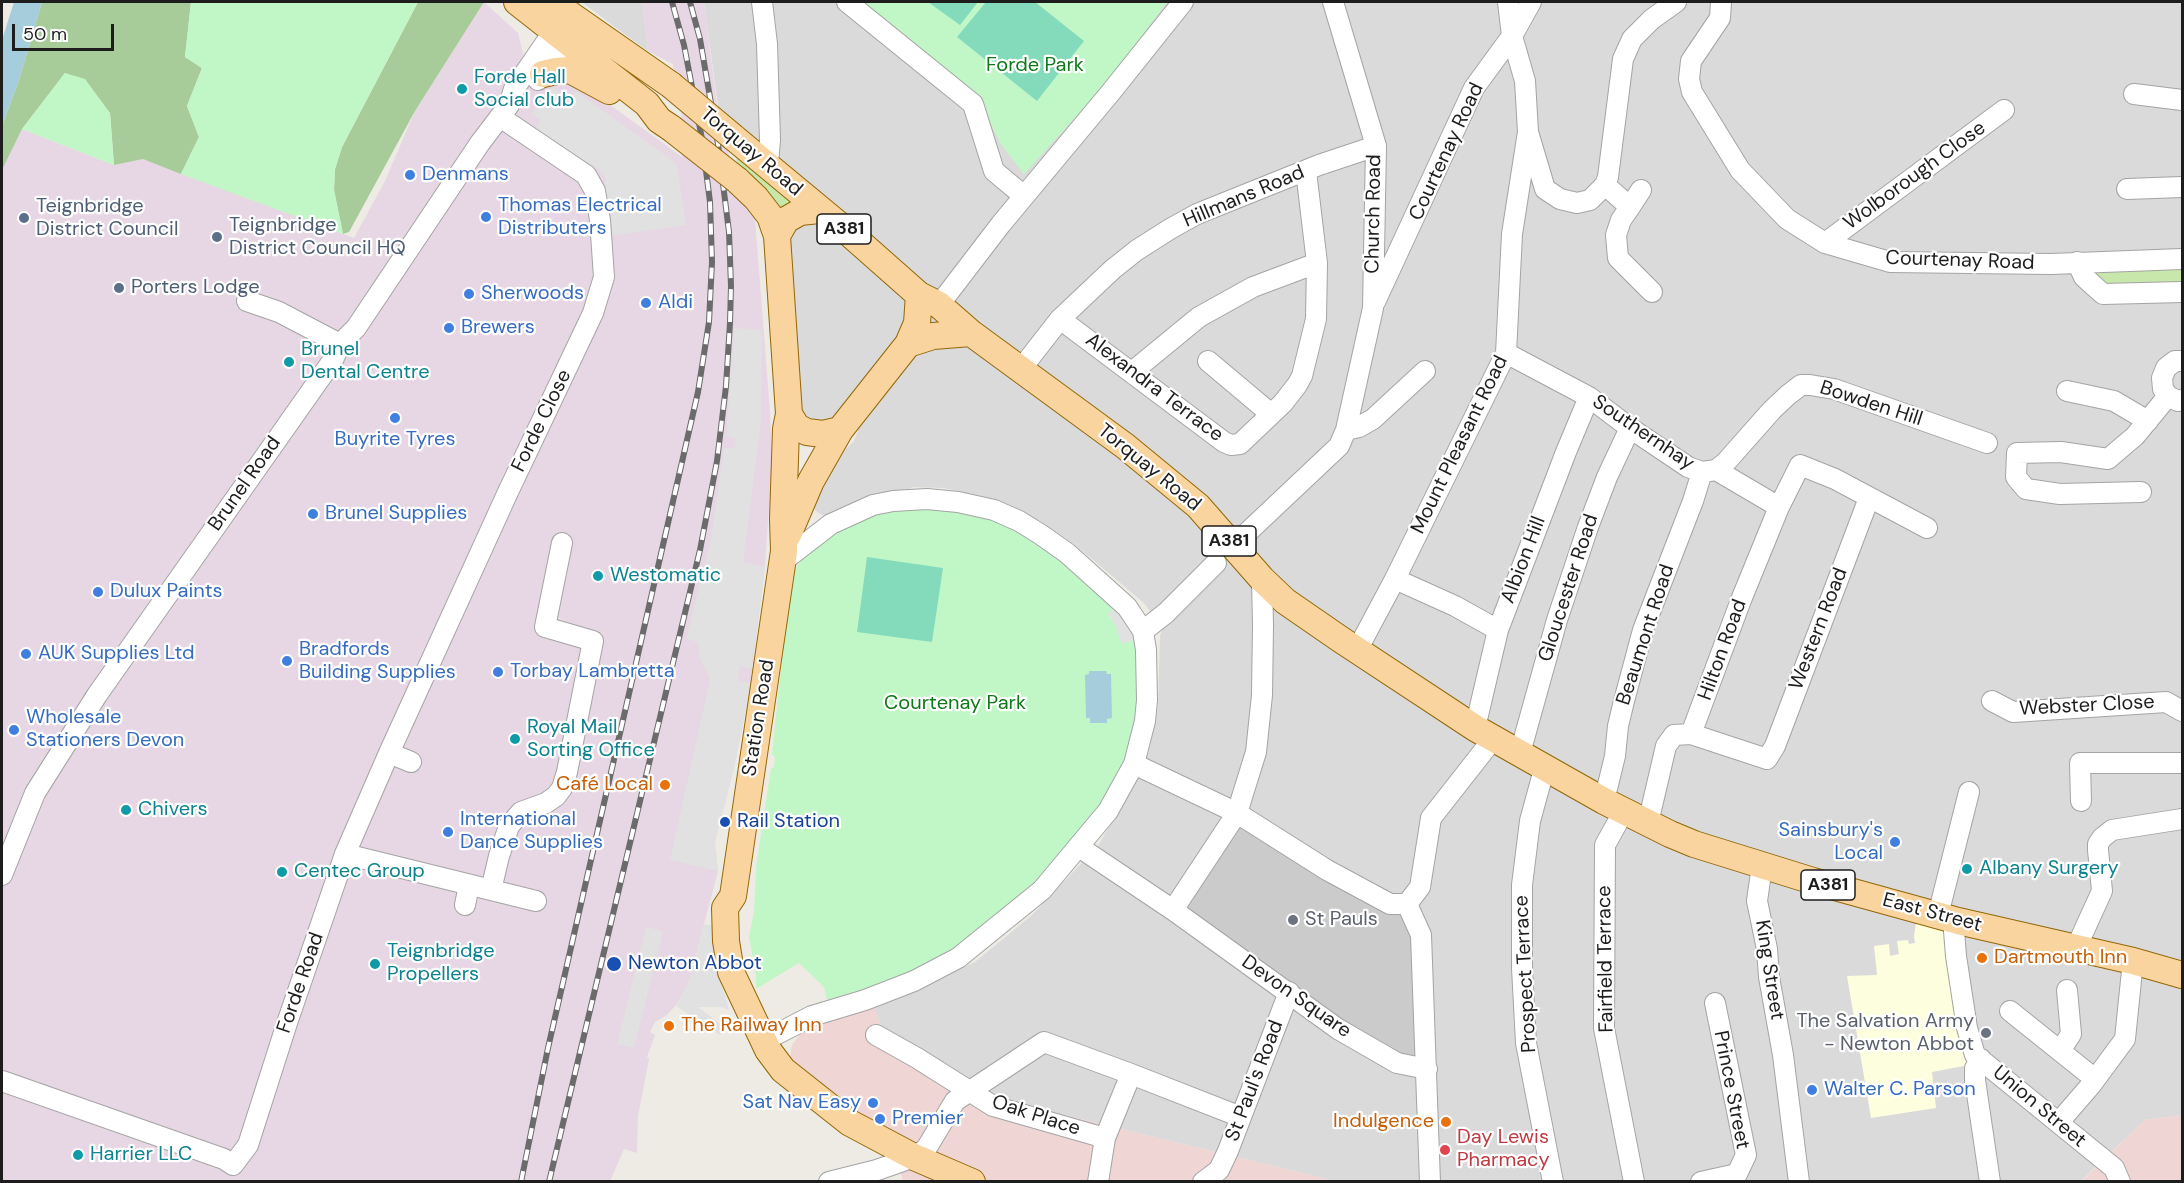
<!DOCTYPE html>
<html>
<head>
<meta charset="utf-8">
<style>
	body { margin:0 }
	#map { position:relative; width:2184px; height:1183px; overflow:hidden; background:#eeebe4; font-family:"DM Sans",sans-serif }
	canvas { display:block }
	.frame { position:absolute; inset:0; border:3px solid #1d1d1d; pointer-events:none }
	.scale { position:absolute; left:12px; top:24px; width:102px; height:27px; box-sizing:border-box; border:3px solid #1d1d1d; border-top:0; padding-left:8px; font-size:18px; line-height:21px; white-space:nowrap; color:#1d1d1d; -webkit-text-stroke:4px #fff; paint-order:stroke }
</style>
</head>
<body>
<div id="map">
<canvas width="2184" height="1183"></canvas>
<div class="frame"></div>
<div class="scale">50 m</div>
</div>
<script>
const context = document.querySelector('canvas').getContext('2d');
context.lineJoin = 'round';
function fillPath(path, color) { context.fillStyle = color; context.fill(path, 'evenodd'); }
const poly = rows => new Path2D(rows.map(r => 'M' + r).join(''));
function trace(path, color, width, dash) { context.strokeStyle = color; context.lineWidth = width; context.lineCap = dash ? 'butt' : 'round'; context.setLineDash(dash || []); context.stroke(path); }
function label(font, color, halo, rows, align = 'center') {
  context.font = font + ' "DM Sans",sans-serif'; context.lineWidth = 4.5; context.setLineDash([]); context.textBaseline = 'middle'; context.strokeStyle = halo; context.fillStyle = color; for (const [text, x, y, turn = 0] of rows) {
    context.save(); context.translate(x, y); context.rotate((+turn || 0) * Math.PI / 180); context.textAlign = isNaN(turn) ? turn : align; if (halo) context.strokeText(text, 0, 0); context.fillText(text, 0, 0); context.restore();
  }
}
fillPath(poly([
	[582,2,642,2,648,51,612,25],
	[704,2,2182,2,2182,1115,2145,1120,2081,1181,1335,1181,998,1099,882,1027,874,1008,975,962,1031,916,1098,846,1136,780,1149,752,1158,706,1160,636,1163,628,1144,603,1073,543,1040,521,998,500,944,488,913,487,899,495,827,518,817,512,809,503,824,470,854,441,865,413,834,422,808,420,801,412,788,243,719,113]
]), '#dbdada');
fillPath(poly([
	[874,1008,882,1027,998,1099,1335,1181,903,1181,900,1171,917,1169,859,1117,792,1066,790,1057,792,1045,803,1030,822,1021],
	[2182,1115,2182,1181,2081,1182,2145,1120]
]), '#efd5d3');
fillPath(poly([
	[484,2,518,33,524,57,554,80,591,91,682,157,682,118,673,64,648,51,642,2,704,2,718,113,727,142,735,195,746,206,755,219,770,412,772,461,765,567,749,694,734,768,715,842,718,871,688,985,676,1005,667,1015,655,1022,650,1032,655,1035,647,1057,649,1059,638,1116,637,1153,624,1149,610,1181,2,1181,2,170,22,129,114,165,143,159,354,238,385,181,415,111]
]), '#e7d6e3');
fillPath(poly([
	[1917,917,1946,926,1969,1065,1932,1072,1936,1108,1871,1118,1847,976,1877,975,1874,946,1889,944,1890,956,1899,954,1897,941,1908,940,1909,944,1915,943,1914,936]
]), '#fdfedd');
fillPath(poly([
	[1237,813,1407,904,1427,1069,1397,1063,1173,910]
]), '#cbcbcb');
fillPath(poly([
	[736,149,804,206,786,215,737,166],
	[2182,266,2182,287,2107,288,2088,268]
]), '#c7e7ab');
fillPath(poly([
	[42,2,191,2,185,57,202,68,187,106,199,137,181,174,143,159,114,165,110,113,65,73,22,129,2,170,2,126,19,80],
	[418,2,484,2,415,111,349,232,343,234,334,190,335,169,342,147]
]), '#a7cc99');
fillPath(poly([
	[191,2,418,2,342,147,335,169,334,190,343,234,181,174,199,137,187,106,202,68,185,57],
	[854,2,1167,2,1110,79,1024,174,1000,143,981,102],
	[65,73,85,79,110,113,114,165,22,129],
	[899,510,945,510,981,516,1004,524,1046,550,1116,606,1108,615,1114,622,1122,643,1134,640,1140,670,1140,696,1132,743,1114,784,1096,810,1035,887,992,924,917,974,828,1004,824,987,799,963,756,989,756,974,749,937,754,911,756,867,771,768,774,767,775,757,772,754,787,611,793,573,802,559,820,542,850,523,882,512]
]), '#c1f7c7');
fillPath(poly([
	[928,2,978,2,960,25],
	[986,2,1035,2,1084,41,1037,101,957,37],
	[867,557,943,568,932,642,857,632]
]), '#84dbbc');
fillPath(poly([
	[552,87,569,99,576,91,672,160,677,166,686,225,610,236,605,176,592,164,586,166,534,130,541,120,531,114],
	[734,328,762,330,761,421,743,562,765,567,751,669,740,666,738,680,750,683,749,694,734,768,715,842,718,871,670,860,710,679,699,656,698,642,686,639,711,540,724,448,735,448,736,439,726,436],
	[1116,606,1129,626,1134,640,1122,644,1114,622,1108,614],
	[704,924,716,926,716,946,721,985,725,995,729,1010,721,1007,698,1007,726,1028,720,1035,676,1006,688,985],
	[646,927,663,931,634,1048,617,1044]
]), '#e1e1e1');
fillPath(poly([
	[14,2,42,2,19,80,2,126,2,40],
	[1089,671,1106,671,1107,674,1111,674,1112,718,1107,719,1107,723,1090,723,1090,718,1086,718,1085,675,1089,674]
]), '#a5cddb');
const minor = poly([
	[762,2,767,44,770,140,768,164],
	[847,2,973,104,994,171,1024,196],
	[1508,2,1512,36,1525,81,1528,132,1545,189,1560,199,1577,203,1590,200,1605,185,1608,177,1623,59,1632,39,1652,19,1676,2],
	[1721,2,1720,18,1691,61,1689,79,1692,92,1740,170,1787,219,1825,243,1890,262,2051,264,2182,259],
	[538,80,573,31],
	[2134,94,2182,100],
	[1605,185,1630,207,1641,190],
	[2127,189,2182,187],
	[1630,207,1621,220,1616,235,1618,258,1652,292],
	[1825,243,2004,110],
	[2077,262,2084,277,2103,294,2182,292],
	[247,301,279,312,340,344],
	[1375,302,1474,88,1512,36,1531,2],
	[939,305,1001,224,1111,92,1183,2],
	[1060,319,1224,442,1231,445,1240,444,1283,403,1297,385,1302,376,1316,319,1317,263,1306,171],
	[1506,353,1589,397,1630,428,1688,467,1702,472,1716,470,1779,507],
	[1208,361,1271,414],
	[2182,361,2175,361,2166,368,2162,378,2163,389,2168,396,2178,401,2182,400],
	[1021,369,1060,319,1113,269,1137,250,1170,229,1197,214,1319,165,1376,146],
	[1132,372,1199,317,1253,287,1317,263],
	[2067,391,2114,401,2148,421],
	[1346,430,1359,427,1373,419,1425,371],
	[1716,470,1726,462,1772,410,1788,395,1801,385,1810,385,1834,389,1987,443],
	[2141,492,2060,494,2026,489,2016,477,2017,453,2061,452,2108,459,2135,436,2168,396],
	[1233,546,1339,446,1346,430,1373,308,1376,146,1333,2],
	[1395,579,1455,606,1498,630],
	[1143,631,1166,613,1216,563],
	[1363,639,1395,579,1506,353,1512,234,1528,132],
	[1992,701,2013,712,2166,702,2182,711],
	[1475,728,1498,630,1566,452,1589,397],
	[1691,734,1767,759,1775,746,1869,498],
	[389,753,411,762],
	[1520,753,1557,620,1588,527,1607,477,1630,428],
	[1134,764,1237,813,1327,870,1390,904,1407,904],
	[1545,766,1530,821,1522,885,1522,968,1526,1043,1553,1182],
	[1604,801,1615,756,1618,726,1624,701,1643,630,1693,501,1702,472],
	[2081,801,2080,763,2182,763],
	[1624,811,1605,845,1604,1028,1634,1182],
	[1648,823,1666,746,1674,735,1691,734,1741,600,1779,507,1800,465,1835,479,1927,528],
	[1079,847,1173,910,1338,1029,1397,1063,1427,1069],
	[345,854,536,901],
	[1762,866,1757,901,1767,949,1769,977,1783,1055,1799,1182],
	[2,875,35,793,97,695,333,360,340,344,356,328,480,143,509,105,514,89,562,19],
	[491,890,499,856,509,826,521,812,546,803,556,796,562,788,567,772,593,641,545,627,562,543],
	[465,905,469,885],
	[1173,910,1237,813,1256,752,1262,695,1263,625,1262,579],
	[1938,915,1969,792],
	[1958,921,1954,931,1956,956,1967,1028,1975,1055,2114,1168,2120,1182],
	[2076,948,2102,891,2098,850,2098,844,2102,838,2112,830,2182,819],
	[2010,1011,2095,1079],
	[760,1035,777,1034,812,1016,865,1000,914,981,958,958,1042,890,1108,811,1134,764,1145,721,1147,700,1146,650,1143,631,1127,607,1067,553,1040,534,1019,521,994,510,958,502,927,499,893,501,873,505,831,524,783,561],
	[876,1035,917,1058,993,1106,1105,1138],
	[2060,1051,2071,1034,2067,990],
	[1981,1059,1975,1068,1975,1080,1990,1182],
	[2,1081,224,1159,233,1165],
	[2059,1122,2091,1085,2125,1039,2133,961],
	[233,1165,248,1145,287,1023,345,854,389,753,508,492,593,313,604,277,600,220,595,191,586,175,500,117],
	[829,1182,877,1170,914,1157,926,1149,955,1101,1044,1042,1131,1074,1241,1117],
	[1098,1182,1105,1138,1131,1074],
	[1203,1182,1219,1170,1228,1151,1289,992],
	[1430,1182,1421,935,1407,904,1420,887,1431,818,1493,739],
	[1701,1182,1737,1174,1746,1155,1715,1003]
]);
const major = poly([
	[517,2,647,104,659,120,671,128],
	[552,2,671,85],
	[543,74,556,71,570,70,609,91],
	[733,137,850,234,919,295,939,305,971,333,1125,446,1198,506,1262,579,1285,601,1340,639,1475,728,1604,801,1670,834,1694,844,1813,881,1958,921,2133,961,2182,975],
	[737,180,756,198,770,216,777,236,789,414,786,429,783,519,784,551,733,896,725,908,726,941,731,972,768,1050,783,1070,850,1123,914,1157,972,1182],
	[777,236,786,220,800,212,819,210],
	[908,344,933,336,971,333],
	[789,414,797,427,807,432,823,434,840,430],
	[788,535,811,481,840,430,908,344,917,323,919,295]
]);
trace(minor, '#a4a4a4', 22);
trace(major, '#926705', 28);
trace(minor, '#fff', 20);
trace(major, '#f9d49e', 26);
const rail = poly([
	[521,1182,548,1048,698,392,709,322,712,262,710,202,702,139,684,45,672,2],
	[549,1182,700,550,717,461,726,386,730,323,731,286,729,232,718,144,700,39,690,2]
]);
trace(rail, '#6b6b6b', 6);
trace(rail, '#fff', 4, [11]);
const majorBridge = poly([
	[671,85,733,137],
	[671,128,737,180]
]);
trace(majorBridge, '#926705', 28, []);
trace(majorBridge, '#f9d49e', 26);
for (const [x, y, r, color] of [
	[462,89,6,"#0f9aa8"],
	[410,175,6,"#3f7fe0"],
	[486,217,6,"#3f7fe0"],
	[24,218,6,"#5c6f8a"],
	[217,237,6,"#5c6f8a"],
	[119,288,6,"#5c6f8a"],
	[469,294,6,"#3f7fe0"],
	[646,303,6,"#3f7fe0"],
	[449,328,6,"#3f7fe0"],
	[289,362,6,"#0f9aa8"],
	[395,418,6,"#3f7fe0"],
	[313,514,6,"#3f7fe0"],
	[598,576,6,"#0f9aa8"],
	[98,592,6,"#3f7fe0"],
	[26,654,6,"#3f7fe0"],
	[287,661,6,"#3f7fe0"],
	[498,672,6,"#3f7fe0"],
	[14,730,6,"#3f7fe0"],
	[515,739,6,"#0f9aa8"],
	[665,785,6,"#e8710a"],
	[126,810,6,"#0f9aa8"],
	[725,822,6,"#1a4fb4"],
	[448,832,6,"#3f7fe0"],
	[1895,842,6,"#3f7fe0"],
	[1967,869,6,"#0f9aa8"],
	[282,872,6,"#0f9aa8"],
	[1293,920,6,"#6b7280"],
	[1982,958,6,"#e8710a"],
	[375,964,6,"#0f9aa8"],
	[614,964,8,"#1a4fb4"],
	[669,1026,6,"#e8710a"],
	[1986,1033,6,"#6b7280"],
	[1812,1090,6,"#3f7fe0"],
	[873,1103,6,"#3f7fe0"],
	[880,1119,6,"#3f7fe0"],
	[1446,1122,6,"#e8710a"],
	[1445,1150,6,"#e0444e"],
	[78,1155,6,"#0f9aa8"]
]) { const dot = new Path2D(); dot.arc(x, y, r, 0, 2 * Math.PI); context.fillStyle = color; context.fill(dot); trace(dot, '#fff', 2); }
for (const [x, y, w] of [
	[844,229,54],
	[1229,541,54],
	[1828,885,54]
]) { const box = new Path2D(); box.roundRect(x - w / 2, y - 15, w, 30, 4.5); context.fillStyle = '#fff'; context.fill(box); trace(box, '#1d1d1d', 1.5); }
label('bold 18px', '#1d1d1d', null, [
	["A381",844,229],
	["A381",1229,541],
	["A381",1828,885]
]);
label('20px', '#0f781a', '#fff', [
	["Forde Park",1035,66],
	["Courtenay Park",955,704]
]);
label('20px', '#0d838f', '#fff', [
	["Forde Hall",474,78],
	["Social club",474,101],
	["Brunel",301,350],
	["Dental Centre",301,373],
	["Westomatic",610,576],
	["Royal Mail",527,728],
	["Sorting Office",527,751],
	["Chivers",138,810],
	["Albany Surgery",1979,869],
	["Centec Group",294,872],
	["Teignbridge",387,952],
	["Propellers",387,975],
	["Harrier LLC",90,1155]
], 'left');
label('20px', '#1d1d1d', '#fff', [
	["Torquay Road",751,152,40],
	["Courtenay Road",1447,152,-65],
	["Wolborough Close",1915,176,-36],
	["Hillmans Road",1244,197,-23],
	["Church Road",1374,214,-89],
	["Courtenay Road",1960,261,2],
	["Alexandra Terrace",1154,388,37],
	["Bowden Hill",1871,404,18],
	["Forde Close",542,421,-64],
	["Southernhay",1643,433,34],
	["Mount Pleasant Road",1460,445,-64],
	["Torquay Road",1149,468,39],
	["Brunel Road",245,484,-55],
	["Albion Hill",1524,560,-69],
	["Gloucester Road",1569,588,-72],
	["Western Road",1819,629,-69],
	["Beaumont Road",1646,635,-72],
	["Hilton Road",1723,650,-70],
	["Webster Close",2087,706,-3],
	["Station Road",759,718,-81],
	["East Street",1932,913,15],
	["Fairfield Terrace",1606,959,-91],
	["King Street",1769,970,81],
	["Prospect Terrace",1526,974,-93],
	["Forde Road",301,983,-71],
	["Devon Square",1296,997,35],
	["St Paul's Road",1255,1081,-69],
	["Prince Street",1731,1090,79],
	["Union Street",2039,1107,40],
	["Oak Place",1036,1116,18]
]);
label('20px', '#366cbe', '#fff', [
	["Denmans",422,175],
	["Thomas Electrical",498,206],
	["Distributers",498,229],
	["Sherwoods",481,294],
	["Aldi",658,303],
	["Brewers",461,328],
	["Buyrite Tyres",395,440,"center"],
	["Brunel Supplies",325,514],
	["Dulux Paints",110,592],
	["Bradfords",299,650],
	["Building Supplies",299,673],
	["AUK Supplies Ltd",38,654],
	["Torbay Lambretta",510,672],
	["Wholesale",26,718],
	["Stationers Devon",26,741],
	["International",460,820],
	["Dance Supplies",460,843],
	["Sainsbury's",1883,831,"right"],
	["Local",1883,854,"right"],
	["Walter C. Parson",1824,1090],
	["Sat Nav Easy",861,1103,"right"],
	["Premier",892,1119]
], 'left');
label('20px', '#4e5e75', '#fff', [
	["Teignbridge",36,207],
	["District Council",36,230],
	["Teignbridge",229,226],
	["District Council HQ",229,249],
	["Porters Lodge",131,288]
], 'left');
label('20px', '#c56008', '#fff', [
	["Café Local",653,785],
	["Dartmouth Inn",1994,958,"left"],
	["The Railway Inn",681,1026,"left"],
	["Indulgence",1434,1122]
], 'right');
label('20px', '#164399', '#fff', [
	["Rail Station",737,822],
	["Newton Abbot",628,964]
], 'left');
label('20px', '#5b616d', '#fff', [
	["St Pauls",1305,920],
	["The Salvation Army",1974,1022,"right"],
	["- Newton Abbot",1974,1045,"right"]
], 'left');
label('20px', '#be3a42', '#fff', [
	["Day Lewis",1457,1138],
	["Pharmacy",1457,1161]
], 'left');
</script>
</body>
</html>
